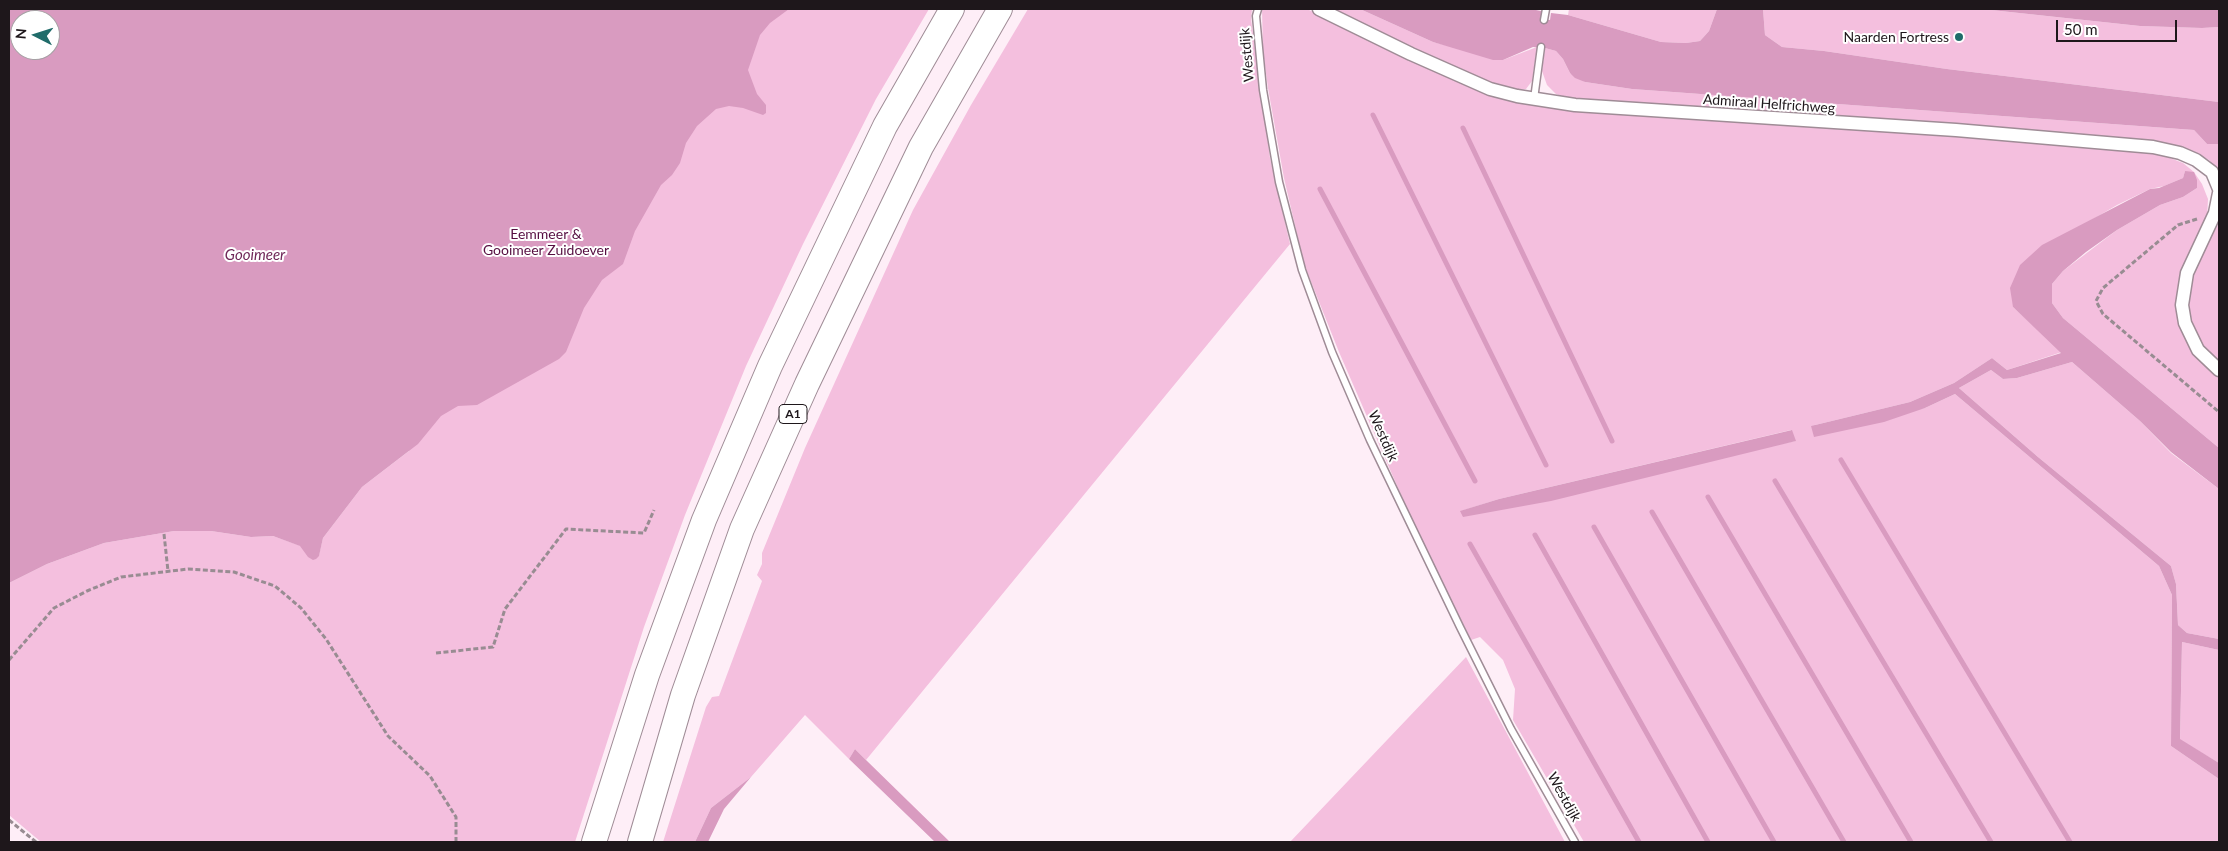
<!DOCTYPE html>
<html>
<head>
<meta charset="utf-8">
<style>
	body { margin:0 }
	#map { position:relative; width:2228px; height:851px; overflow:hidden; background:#feeef7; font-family:Lato,sans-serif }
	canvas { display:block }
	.frame { position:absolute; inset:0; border:10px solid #1e171b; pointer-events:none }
	.north { position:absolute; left:10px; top:10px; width:50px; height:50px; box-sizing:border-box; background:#fff; border:1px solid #a5a2a4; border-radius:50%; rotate:275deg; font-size:14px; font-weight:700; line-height:20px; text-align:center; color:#1e171b }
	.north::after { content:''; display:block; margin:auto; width:18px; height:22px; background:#206c6a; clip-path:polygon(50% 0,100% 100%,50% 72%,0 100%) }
	.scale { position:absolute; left:2056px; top:20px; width:121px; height:22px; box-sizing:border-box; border:2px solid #1e171b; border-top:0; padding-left:6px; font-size:15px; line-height:18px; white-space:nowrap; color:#1e171b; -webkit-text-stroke:4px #fff; paint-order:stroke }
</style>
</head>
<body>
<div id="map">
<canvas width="2228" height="851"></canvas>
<div class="frame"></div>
<div class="north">N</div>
<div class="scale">50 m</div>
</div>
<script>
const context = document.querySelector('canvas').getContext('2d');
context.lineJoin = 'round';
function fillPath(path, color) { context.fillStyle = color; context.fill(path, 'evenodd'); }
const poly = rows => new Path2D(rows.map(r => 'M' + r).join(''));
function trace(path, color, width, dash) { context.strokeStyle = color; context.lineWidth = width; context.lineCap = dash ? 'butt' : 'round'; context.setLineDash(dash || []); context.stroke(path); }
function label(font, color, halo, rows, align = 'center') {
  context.font = font + ' Lato,sans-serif'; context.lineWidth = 4; context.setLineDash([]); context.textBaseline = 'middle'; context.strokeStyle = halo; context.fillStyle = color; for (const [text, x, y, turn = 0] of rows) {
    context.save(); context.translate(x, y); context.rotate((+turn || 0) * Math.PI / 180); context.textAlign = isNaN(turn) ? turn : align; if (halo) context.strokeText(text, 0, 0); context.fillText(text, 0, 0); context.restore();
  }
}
fillPath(poly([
	[94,9,929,9,876,99,803,244,746,366,685,515,644,627,575,842,41,842,9,815,9,583,47,564,104,543,174,531,211,531,251,537,273,536,301,546,306,551,319,555,323,538,362,487,409,451],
	[1028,9,1252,9,1251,19,1270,158,1290,244,866,760,855,749,849,759,805,715,751,777,711,808,695,842,663,842,706,707,712,697,719,696,762,581,757,575,762,564,762,553,805,448,913,210,971,105],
	[1262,9,1307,9,1403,56,1486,92,2157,153,2183,163,2194,172,2202,184,2208,199,2207,219,2180,279,2179,317,2186,339,2201,360,2219,376,2219,448,2063,318,2052,303,2052,284,2063,271,2117,230,2160,205,2183,197,2197,188,2185,171,2183,178,2164,186,2150,189,2117,205,2078,228,2013,307,2062,352,2007,370,1992,358,1954,383,1910,402,1811,426,1925,408,1955,394,2159,566,2172,595,2171,746,2219,779,2219,842,1584,842,1513,720,1515,689,1503,660,1480,637,1471,640,1414,525,1339,352,1304,264,1284,178,1268,88,1263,51],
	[1791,430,1795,441,1461,511,1499,499],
	[1329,9,1360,9,1433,42,1503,60,1537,47,1532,81,1526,89,1517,91,1504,89,1422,54],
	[1569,9,1717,9,1709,31,1700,41,1686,43,1661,42,1568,15],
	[1763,9,1982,9,2140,26,2202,28,2219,27,2219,102,1947,69,1824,51,1782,47,1765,35],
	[1545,48,1556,51,1563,59,1570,73,1585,82,1632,89,2194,130,2207,144,2219,144,2219,172,2209,160,2199,155,1570,100,1556,94,1547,85,1542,71],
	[2219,223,2219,365,2195,339,2187,305,2194,267],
	[2072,362,2140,421,2171,453,2219,489,2219,639,2187,633,2178,625,2176,584,2171,566,2038,457,1959,388,1991,370,2003,379,2017,378],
	[2182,642,2219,650,2219,763,2180,740],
	[1466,657,1565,842,1290,842]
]), '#f4bfde');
fillPath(poly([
	[9,9,789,9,770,23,760,35,748,70,757,94,766,105,766,113,763,115,743,108,729,106,716,109,697,126,686,143,680,163,672,175,661,185,635,231,623,264,602,280,584,308,566,352,559,359,477,405,458,406,441,416,418,444,362,487,323,538,319,556,316,559,313,560,308,557,300,546,273,536,251,537,211,531,174,531,104,543,47,564,9,583],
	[20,20,50,20,50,50,20,50],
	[1360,9,1531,9,1541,11,1541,19,1550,20,1551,13,1568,15,1661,42,1686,43,1700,41,1709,31,1717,9,1763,9,1765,35,1782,47,1824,51,1947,69,2219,102,2219,144,2207,144,2194,130,1632,89,1585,82,1575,78,1570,73,1563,59,1556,51,1545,48,1533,47,1503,60,1493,60,1433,42],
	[1982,9,2219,9,2219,27,2202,28,2140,26],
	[2185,171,2194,172,2197,180,2197,188,2183,197,2160,205,2117,230,2086,252,2063,271,2052,284,2052,303,2063,318,2219,448,2219,489,2171,452,2140,421,2072,362,2017,378,2003,379,1991,370,1959,388,2038,457,2171,566,2176,584,2178,625,2187,633,2219,639,2219,650,2182,642,2180,739,2219,763,2219,779,2171,746,2172,595,2159,566,1955,394,1925,408,1884,422,1814,437,1811,426,1910,402,1954,383,1992,358,2007,370,2061,353,2013,307,2010,288,2020,265,2042,245,2150,189,2159,188,2183,178],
	[1792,430,1796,441,1551,501,1463,517,1460,511,1499,499],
	[855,749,866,760,950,842,935,842,849,759],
	[751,777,724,809,708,842,695,842,711,808]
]), '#d99bc0');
trace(poly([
	[1373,115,1546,465],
	[1463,128,1612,441],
	[1320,189,1475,481],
	[1841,460,2070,842],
	[1775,481,1991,842],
	[1708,497,1911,842],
	[1652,512,1844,842],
	[1594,527,1774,842],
	[1535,535,1708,842],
	[1470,544,1639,842]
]), '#d99bc0', 5);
const service = poly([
	[1258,9,1256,16,1263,90,1279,182,1302,270,1332,352,1370,440,1460,627,1511,729,1575,842],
	[1544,20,1546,9],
	[1534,99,1541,47]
]);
const minor = poly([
	[1319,9,1411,54,1490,89,1517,96,1575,105,1956,130,2153,147,2180,153,2196,160,2212,172,2219,189],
	[2219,193,2215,213,2187,273,2182,305,2185,323,2198,350,2219,370]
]);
const motorway = poly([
	[594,842,647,675,704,520,770,366,885,126,952,9],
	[640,842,683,695,742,529,807,384,921,147,1000,9]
]);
trace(service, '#9f8c96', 9);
trace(minor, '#9f8c96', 15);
trace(motorway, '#9f8c96', 26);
trace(poly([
	[2197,219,2178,225,2103,288,2096,301,2103,314,2219,412],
	[164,534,168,571],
	[436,653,493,647,505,609,566,529,644,533,654,510],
	[9,660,54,608,87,591,121,577,188,569,234,572,275,586,301,608,326,639,388,736,430,776,456,817,456,842],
	[9,820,36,842]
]), '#988c92', 3, [5, 2.5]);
trace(service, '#fff', 6);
trace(minor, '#fff', 12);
trace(motorway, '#fff', 24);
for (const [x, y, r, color] of [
	[1959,37,5,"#206c6a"]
]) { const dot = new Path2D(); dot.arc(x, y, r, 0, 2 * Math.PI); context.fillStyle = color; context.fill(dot); trace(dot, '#fff', 2); }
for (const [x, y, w] of [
	[793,414,28]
]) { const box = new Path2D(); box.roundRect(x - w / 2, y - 9.5, w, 19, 4); context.fillStyle = '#fff'; context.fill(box); trace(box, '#1e171b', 1); }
label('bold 12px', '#1e171b', null, [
	["A1",793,414]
]);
label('14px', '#1e171b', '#fff', [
	["Naarden Fortress",1949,37]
], 'right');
label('14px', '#1e171b', '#fff', [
	["Westdijk",1247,55,-95],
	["Admiraal Helfrichweg",1769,104,4],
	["Westdijk",1383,436,66],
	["Westdijk",1564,797,61]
]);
label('14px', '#560e41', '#fff', [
	["Eemmeer &",546,234],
	["Gooimeer Zuidoever",546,250]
]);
label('italic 15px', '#6f2758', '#fff', [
	["Gooimeer",255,255]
]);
</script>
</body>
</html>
